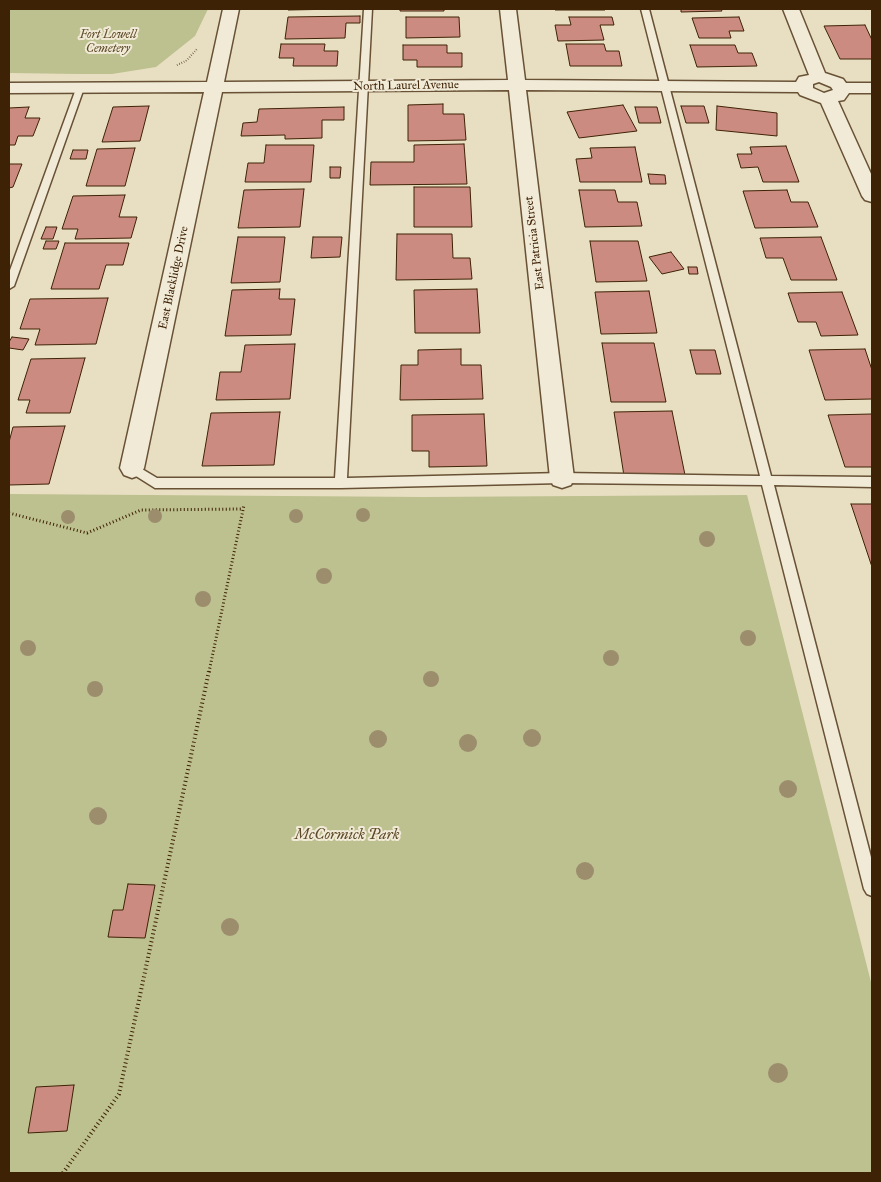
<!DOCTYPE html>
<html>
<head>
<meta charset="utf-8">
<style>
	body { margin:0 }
	#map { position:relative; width:881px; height:1182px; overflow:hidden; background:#e8dfc2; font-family:"IM FELL Great Primer",serif }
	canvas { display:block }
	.frame { position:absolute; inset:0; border:10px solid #3e2205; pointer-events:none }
</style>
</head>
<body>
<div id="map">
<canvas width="881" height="1182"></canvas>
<div class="frame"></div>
</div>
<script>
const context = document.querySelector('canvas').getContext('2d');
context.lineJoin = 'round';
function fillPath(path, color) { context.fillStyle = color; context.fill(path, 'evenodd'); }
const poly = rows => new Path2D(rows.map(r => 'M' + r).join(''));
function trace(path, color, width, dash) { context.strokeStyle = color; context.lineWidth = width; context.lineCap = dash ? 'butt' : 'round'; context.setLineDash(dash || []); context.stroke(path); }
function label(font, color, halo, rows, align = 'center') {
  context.font = font + ' "IM FELL Great Primer",serif'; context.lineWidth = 4; context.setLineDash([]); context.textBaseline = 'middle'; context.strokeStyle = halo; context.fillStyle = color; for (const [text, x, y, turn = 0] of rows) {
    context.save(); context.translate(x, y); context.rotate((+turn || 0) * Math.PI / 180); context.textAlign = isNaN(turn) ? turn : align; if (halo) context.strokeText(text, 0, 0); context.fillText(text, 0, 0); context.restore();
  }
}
fillPath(poly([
	[9,9,208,9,195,36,156,67,112,74,78,74,9,73],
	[9,494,424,497,747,495,872,986,872,1173,9,1173]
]), '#bdc08f');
const building = poly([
	[289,9,341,9,288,10,289,9],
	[400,9,444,9,444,11,400,11,400,9],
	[554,9,605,9,605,10,555,10,554,9],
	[681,9,721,9,722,11,681,12,681,9],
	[360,16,360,23,346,23,345,38,285,39,288,17,360,16],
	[406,17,459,17,460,37,406,38,406,17],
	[569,17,612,17,614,25,600,25,604,40,558,41,555,25,571,25,569,17],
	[739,17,744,31,729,31,731,38,699,38,692,18,739,17],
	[865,25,872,40,872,59,840,59,824,26,865,25],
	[281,44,325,44,324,51,338,51,337,66,293,66,294,58,279,58,281,44],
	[566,44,604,44,606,51,619,51,622,66,570,66,566,44],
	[403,45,447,45,447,53,462,53,462,67,417,67,417,60,403,60,403,45],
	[690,45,735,45,738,53,752,53,757,66,697,67,690,45],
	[443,104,443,114,464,114,466,140,408,141,408,105,443,104],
	[623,105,637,131,579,138,567,112,623,105],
	[149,106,140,141,102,142,113,107,149,106],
	[681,106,704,106,709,123,686,123,681,106],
	[717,106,777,113,777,136,716,130,717,106],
	[29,107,25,118,40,118,33,136,18,136,15,145,9,145,9,108,29,107],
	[344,107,344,120,322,120,322,138,285,139,285,135,241,136,243,123,257,122,259,109,344,107],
	[635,107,657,107,661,123,639,123,635,107],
	[464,144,467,184,370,185,371,162,414,162,414,145,464,144],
	[266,145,314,145,311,182,245,182,248,163,264,163,266,145],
	[786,146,799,182,763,182,758,167,741,168,737,154,752,154,750,147,786,146],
	[635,147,642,182,580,182,576,159,592,158,590,148,635,147],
	[135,148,125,186,86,186,97,149,135,148],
	[73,150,88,150,86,159,70,159,73,150],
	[9,164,22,164,13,187,9,188,9,164],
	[330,167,341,167,340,178,330,178,330,167],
	[648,174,665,175,666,184,650,184,648,174],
	[414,187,470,187,472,227,414,227,414,187],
	[304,189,300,227,238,228,244,190,304,189],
	[579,190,615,190,618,202,637,202,642,226,585,227,579,190],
	[787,190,791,202,808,202,818,227,755,228,743,191,787,190],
	[125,195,119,217,137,217,131,238,75,239,78,229,62,229,73,196,125,195],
	[46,227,57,227,53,239,41,239,46,227],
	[397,234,452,234,453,258,470,258,472,279,396,280,397,234],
	[238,237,285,237,280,282,231,283,238,237],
	[313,237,342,237,340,257,311,258,313,237],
	[821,237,837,280,791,280,783,258,766,258,760,238,821,237],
	[46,241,59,241,56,249,43,249,46,241],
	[590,241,638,241,647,281,596,282,590,241],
	[65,243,129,243,123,265,106,265,99,289,51,289,65,243],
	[671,252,684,269,662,274,649,257,671,252],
	[688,267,697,267,698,274,689,274,688,267],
	[280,289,279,299,295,299,291,335,225,336,232,290,280,289],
	[477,289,480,333,415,333,414,290,477,289],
	[649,291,657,333,601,334,595,292,649,291],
	[842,292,858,335,821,336,816,322,798,322,788,293,842,292],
	[108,298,96,344,35,345,40,329,20,329,30,299,108,298],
	[12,337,29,339,23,350,9,348,9,342,12,337],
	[602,343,654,343,666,402,611,402,602,343],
	[295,344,290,399,216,400,220,372,241,372,245,345,295,344],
	[461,349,461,365,481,365,483,399,400,400,401,365,418,365,418,350,461,349],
	[865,349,872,370,872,399,825,400,809,350,865,349],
	[690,350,715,350,721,374,696,374,690,350],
	[85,358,70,413,26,413,30,400,18,400,31,359,85,358],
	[672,411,685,475,624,476,614,412,672,411],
	[280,412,274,465,202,466,211,413,280,412],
	[484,414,487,466,429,467,429,451,412,451,412,415,484,414],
	[872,414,872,467,845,467,828,415,872,414],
	[65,426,49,484,9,485,9,442,13,427,65,426],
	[851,504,872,504,872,567,851,504],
	[128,884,155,885,145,938,108,937,113,910,123,910,128,884],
	[74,1085,67,1131,28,1133,36,1087,74,1085]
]);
fillPath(building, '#cc8b81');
trace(building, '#3e2205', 1);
const lane = poly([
	[364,9,372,9,347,478,562,473,760,476,641,9,649,9,771,476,872,477,872,487,774,485,872,861,872,896,867,894,864,889,762,485,562,483,341,488,155,488,128,471,126,468,128,465,132,463,157,478,335,478,364,9],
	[77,86,84,88,14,286,9,289,9,273,77,86]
]);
const street = poly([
	[223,9,239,9,224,82,508,80,500,9,516,9,525,80,796,82,799,77,809,75,783,9,799,9,825,73,843,79,846,83,872,83,872,93,849,93,844,100,838,101,872,176,872,202,865,200,862,196,821,103,800,95,798,92,526,90,574,478,571,485,562,488,553,485,550,478,509,90,222,92,144,468,140,475,132,478,124,475,120,468,204,92,9,93,9,83,207,82,223,9],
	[819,82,831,87,833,90,824,93,813,88,813,84,819,82]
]);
trace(lane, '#685134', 3);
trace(street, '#685134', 3);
trace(poly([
	[177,65,186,61,197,49]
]), '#3e2205', 2, [0.5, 2]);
trace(poly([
	[9,513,87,533,141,510,243,509],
	[209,672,244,505]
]), '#3e2205', 3, [1, 2.5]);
trace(poly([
	[63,1173,119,1094,209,671]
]), '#3e2205', 4, [1, 3]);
fillPath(lane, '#f0ead7');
fillPath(street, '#f0ead7');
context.fillStyle = '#9c8d6d';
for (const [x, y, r] of [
	[363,515,7],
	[155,516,7],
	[296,516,7],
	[68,517,7],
	[707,539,8],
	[324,576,8],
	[203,599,8],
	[748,638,8],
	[28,648,8],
	[611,658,8],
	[431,679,8],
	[95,689,8],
	[532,738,9],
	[378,739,9],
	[468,743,9],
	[788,789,9],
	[98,816,9],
	[585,871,9],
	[230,927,9],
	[778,1073,10]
]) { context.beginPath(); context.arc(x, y, r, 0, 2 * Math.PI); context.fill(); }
label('italic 12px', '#5e4a28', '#f0ead7', [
	["Fort Lowell",108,35],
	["Cemetery",108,49]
]);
label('12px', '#3e2205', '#f0ead7', [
	["North Laurel Avenue",406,86,-1],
	["East Patricia Street",535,243,-97],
	["East Blacklidge Drive",174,278,-78]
]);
label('italic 15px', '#5e4a28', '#f0ead7', [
	["McCormick Park",347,835]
]);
</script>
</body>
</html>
